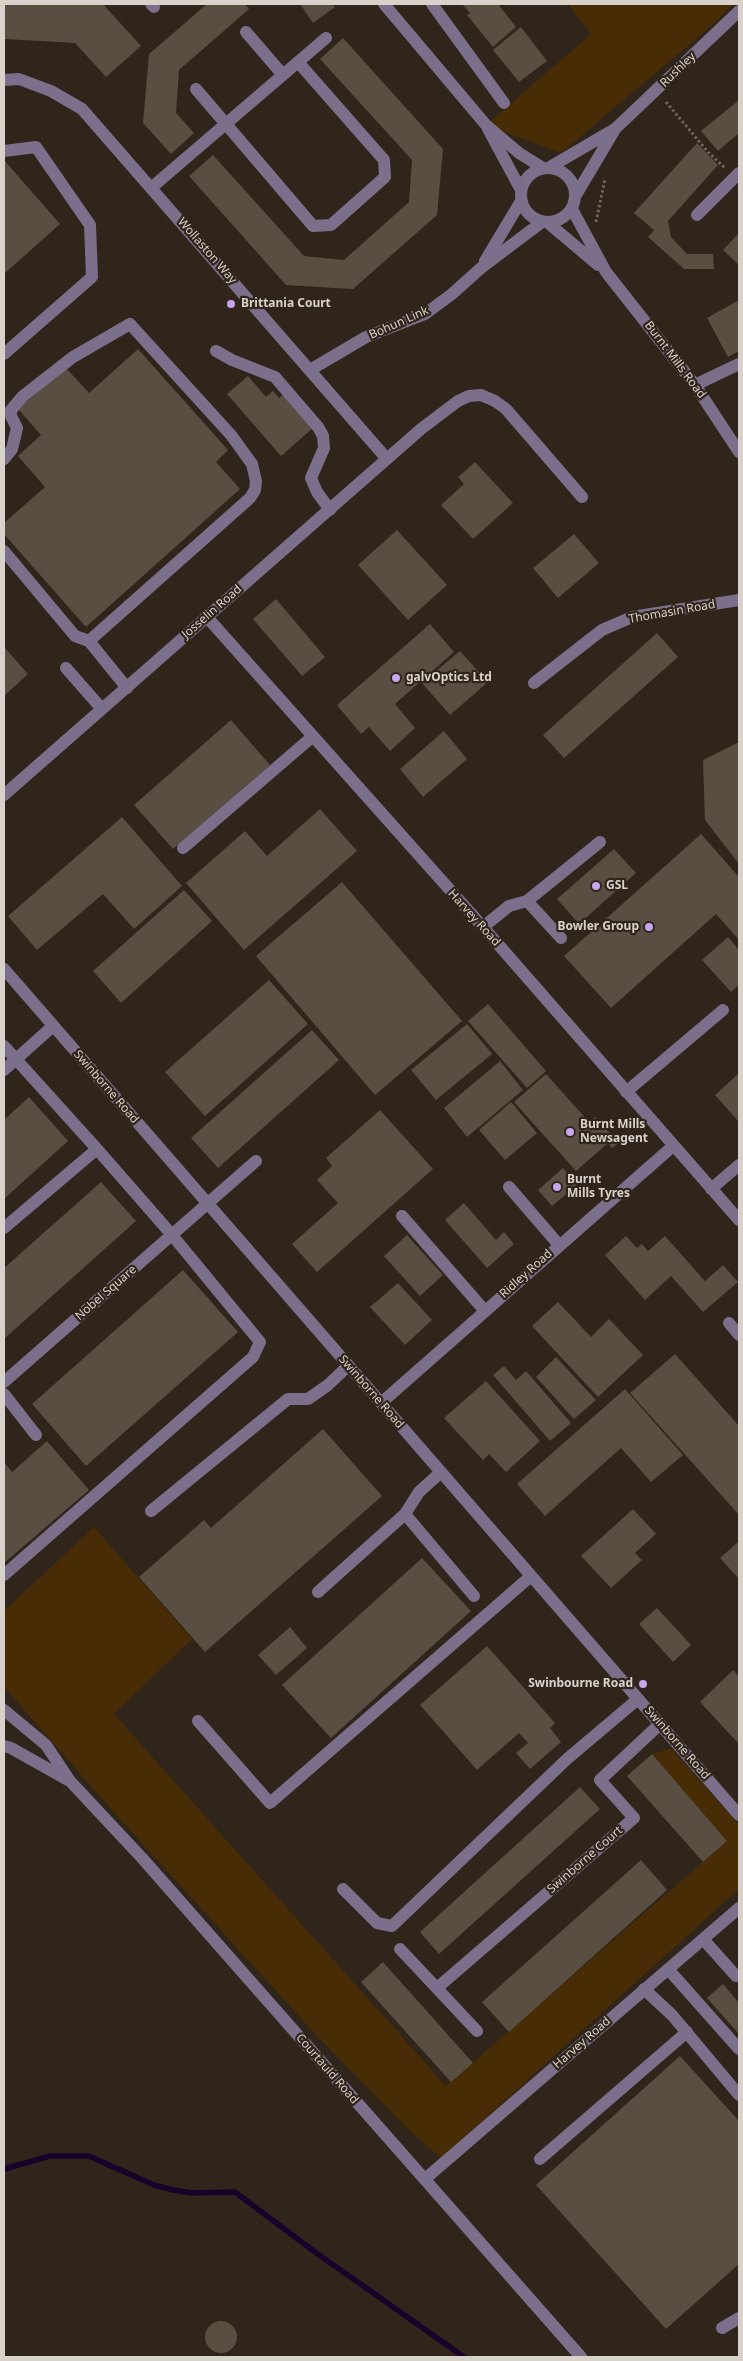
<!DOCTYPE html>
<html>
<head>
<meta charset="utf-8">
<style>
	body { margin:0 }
	#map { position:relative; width:743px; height:2361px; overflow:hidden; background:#2f251a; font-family:"Noto Sans",sans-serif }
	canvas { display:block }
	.frame { position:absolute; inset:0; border:5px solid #d9d2cb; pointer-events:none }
</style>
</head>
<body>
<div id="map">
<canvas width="743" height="2361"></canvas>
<div class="frame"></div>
</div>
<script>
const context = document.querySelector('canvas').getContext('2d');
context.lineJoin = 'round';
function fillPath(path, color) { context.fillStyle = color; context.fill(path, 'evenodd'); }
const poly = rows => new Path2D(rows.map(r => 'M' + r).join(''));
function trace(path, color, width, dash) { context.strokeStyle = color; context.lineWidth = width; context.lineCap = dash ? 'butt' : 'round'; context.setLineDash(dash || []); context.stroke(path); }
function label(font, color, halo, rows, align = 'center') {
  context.font = font + ' "Noto Sans",sans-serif'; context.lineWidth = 4.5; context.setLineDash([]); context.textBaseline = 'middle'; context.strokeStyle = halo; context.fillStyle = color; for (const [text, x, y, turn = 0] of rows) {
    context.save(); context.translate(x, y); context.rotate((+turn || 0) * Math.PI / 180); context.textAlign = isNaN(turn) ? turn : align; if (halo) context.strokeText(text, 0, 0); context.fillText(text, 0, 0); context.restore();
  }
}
fillPath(poly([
	[568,4,733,4,710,27,561,153,486,125,591,34],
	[94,1527,192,1639,114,1714,446,2086,727,1841,652,1754,671,1748,739,1825,739,1889,441,2158,410,2131,319,2038,119,1818,4,1687,4,1611]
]), '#472c05');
trace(poly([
	[4,2169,50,2156,89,2156,154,2185,173,2190,192,2193,235,2192,315,2252,464,2357]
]), '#18012b', 5.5);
fillPath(poly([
	[4,4,103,4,141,46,106,77,75,43,4,39],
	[207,4,245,4,249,9,179,70,176,113,194,133,171,154,143,123,149,54],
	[300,4,332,4,335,7,313,23],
	[462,4,498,4,516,27,493,47,467,15,470,13],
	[521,27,547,61,519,82,493,50],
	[343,38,443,149,437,215,353,289,286,285,189,176,213,155,304,256,344,260,409,202,412,160,320,59],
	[739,100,739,133,718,151,701,131],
	[697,143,718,165,668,221,671,237,687,254,713,254,714,269,684,269,648,237,654,230,634,213],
	[4,160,60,224,4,274],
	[739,233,739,265,723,250],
	[739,300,739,351,728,357,707,318],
	[138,349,228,450,216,462,240,489,86,627,4,534,4,523,45,487,18,456,41,435,18,409,65,367,89,393],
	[248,376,266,397,273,391,279,398,285,393,314,427,281,456,227,394],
	[475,462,513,503,473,539,441,505,464,484,458,477],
	[397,530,447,585,408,620,358,565],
	[574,534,599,563,558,598,533,568],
	[276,599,325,657,302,676,253,619],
	[430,624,454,652,395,704,415,728,390,751,369,727,361,734,337,705],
	[657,633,678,657,564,758,543,735],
	[4,647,28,674,4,696],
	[460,651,488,682,450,715,422,683],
	[231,720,270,765,173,849,134,805],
	[444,731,467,759,423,797,400,769],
	[739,742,739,864,705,820,703,760],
	[320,809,357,851,244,950,186,883,245,831,267,856],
	[122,817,182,886,134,929,103,894,37,950,8,916],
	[701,834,739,877,739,940,716,914,611,1008,564,956],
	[614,849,636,873,579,924,557,899],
	[342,882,462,1021,375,1095,256,956],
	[184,890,212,921,121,1003,93,971],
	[728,937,739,950,739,985,731,992,702,960],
	[269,980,308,1024,205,1116,165,1072],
	[488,1004,546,1071,527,1088,468,1021],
	[467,1024,492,1054,436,1100,411,1070],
	[312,1030,339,1060,218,1168,191,1138],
	[500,1061,523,1090,467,1137,444,1108],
	[739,1073,739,1122,715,1095],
	[546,1074,589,1122,595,1117,619,1143,612,1148,608,1143,576,1171,514,1102],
	[29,1097,68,1141,4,1199,4,1120],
	[511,1102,537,1133,505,1160,479,1130],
	[380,1110,433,1169,317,1272,292,1244,338,1203,317,1180,332,1166,326,1158],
	[563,1168,577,1185,552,1206,538,1190],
	[101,1182,136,1221,4,1339,4,1268],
	[464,1203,496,1240,504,1232,514,1244,487,1268,445,1220],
	[407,1235,443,1275,420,1296,384,1256],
	[626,1236,637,1248,642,1244,648,1251,665,1236,705,1281,723,1265,738,1282,703,1312,671,1276,645,1300,605,1255],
	[183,1270,238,1332,86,1466,32,1404],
	[398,1283,432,1320,405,1345,370,1307],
	[558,1302,591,1337,609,1319,643,1355,598,1397,532,1326],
	[675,1354,739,1426,739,1515,630,1393],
	[556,1357,596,1400,574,1419,536,1377],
	[504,1366,516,1380,526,1371,571,1423,550,1441,493,1375],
	[486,1381,540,1441,506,1472,489,1454,483,1460,444,1418],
	[625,1389,683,1455,651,1482,621,1448,545,1516,517,1484],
	[323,1429,382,1496,205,1652,139,1577,204,1520,211,1528],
	[47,1441,89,1490,4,1563,4,1462,12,1472],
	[633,1509,656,1534,635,1553,642,1560,611,1588,581,1556],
	[739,1541,739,1579,720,1558],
	[422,1558,471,1611,331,1738,282,1685],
	[657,1608,691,1645,673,1662,639,1624],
	[290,1627,307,1648,276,1675,258,1655],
	[487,1646,555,1723,550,1728,561,1742,530,1769,516,1753,528,1743,519,1733,477,1770,420,1705],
	[733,1670,739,1676,739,1744,700,1702],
	[652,1754,727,1841,703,1862,627,1776],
	[580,1787,600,1809,439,1954,420,1932],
	[641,1860,667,1890,509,2032,482,2002],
	[383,1962,473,2063,451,2082,361,1982],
	[723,1984,739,2003,739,2034,707,1998],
	[680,2056,739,2121,739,2264,666,2329,536,2185],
	'205 2337a16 16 0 1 1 32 0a16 16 0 1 1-32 0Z'
]), '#584e41');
trace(poly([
	[666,102,708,152,725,168],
	[596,222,605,179]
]), '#6e655b', 3, [2.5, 2.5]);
trace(poly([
	[151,4,154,7],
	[384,4,486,125,519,153,543,168],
	[432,4,504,103],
	[246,32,283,75],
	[4,80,19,79,51,91,82,109,387,459],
	[196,89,313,226,331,225,385,177,384,160,298,62],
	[488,129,521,190],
	[4,151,36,147,90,225,92,277,4,354],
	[550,167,615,129,739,11],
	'521 195a27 27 0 1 1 54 0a27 27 0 1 1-54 0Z',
	[151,188,326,38],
	[576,195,614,131],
	[572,209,606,272,695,385,739,452],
	[697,215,739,173],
	[547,222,598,265],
	[485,261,521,201],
	[216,351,232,360,275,377,318,427,323,436,324,448,311,478,317,492,330,510],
	[310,370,366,337,425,314,452,294,481,268,542,222],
	[695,385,739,364],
	[4,459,12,449,17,428,11,416,11,410,23,396,73,357,130,324,231,435,252,464,256,481,255,490,250,498,89,641,127,688],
	[4,551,75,636,89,641],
	[206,616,483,927,739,1220],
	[66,668,102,709],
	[534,683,602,630,632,617,739,600],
	[4,795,421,429,458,401,469,396,481,395,495,401,506,409,582,497],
	[183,848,312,737],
	[527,901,600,842],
	[483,927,509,906,527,901,561,938],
	[4,969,739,1815],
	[4,1046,97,1149],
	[4,1070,53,1026],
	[626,1092,723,1010],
	[509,1187,559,1245],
	[711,1189,739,1165],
	[402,1216,485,1311],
	[4,1228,97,1149,172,1235,260,1342,253,1357,4,1575],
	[729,1323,739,1335],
	[4,1382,256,1161],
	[4,1394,36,1435],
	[381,1403,673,1146],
	[151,1511,288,1399,308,1399,328,1385,348,1366],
	[405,1514,474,1596],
	[318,1592,405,1514,419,1492,441,1472],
	[4,1710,46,1745,70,1781,142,1858,581,2357],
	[198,1721,270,1803,531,1576],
	[4,1746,11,1748,68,1780],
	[343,1889,377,1923,392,1926,567,1759,638,1699],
	[703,1939,736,1976],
	[400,1949,477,2031],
	[668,1969,739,2049],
	[437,1988,634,1818,600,1780,660,1724],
	[644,1989,672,2015,739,2095],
	[540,2159,687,2032],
	[425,2179,739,1908],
	[722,2328,739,2318]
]), '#7c6f8c', 12);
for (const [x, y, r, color] of [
	[231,304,5,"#c7a6ef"],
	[396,678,5,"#c7a6ef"],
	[596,886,5,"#c7a6ef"],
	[649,927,5,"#c7a6ef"],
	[570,1132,5,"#c7a6ef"],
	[557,1187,5,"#c7a6ef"],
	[643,1684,5,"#c7a6ef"]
]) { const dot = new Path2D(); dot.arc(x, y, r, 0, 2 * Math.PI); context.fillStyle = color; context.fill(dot); trace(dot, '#2f251a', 2); }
label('12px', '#d9d2cb', '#2f251a', [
	["Rushley",678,70,-44],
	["Wollaston Way",207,251,49],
	["Bohun Link",399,323,-24],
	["Burnt Mills Road",675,360,53],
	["Josselin Road",212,612,-41],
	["Thomasin Road",672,612,-10],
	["Harvey Road",474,918,48],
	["Swinborne Road",106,1087,49],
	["Ridley Road",526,1274,-42],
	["Nobel Square",106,1293,-41],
	["Swinborne Road",371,1392,49],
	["Swinborne Road",677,1743,49],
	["Swinborne Court",585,1860,-41],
	["Harvey Road",582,2043,-41],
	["Courtauld Road",327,2069,49]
]);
label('bold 12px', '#d9d2cb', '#2f251a', [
	["Brittania Court",241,304],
	["galvOptics Ltd",406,678],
	["GSL",606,886],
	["Bowler Group",639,927,"right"],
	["Burnt Mills",580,1125],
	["Newsagent",580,1139],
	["Burnt",567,1180],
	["Mills Tyres",567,1194],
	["Swinbourne Road",633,1684,"right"]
], 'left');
</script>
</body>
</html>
